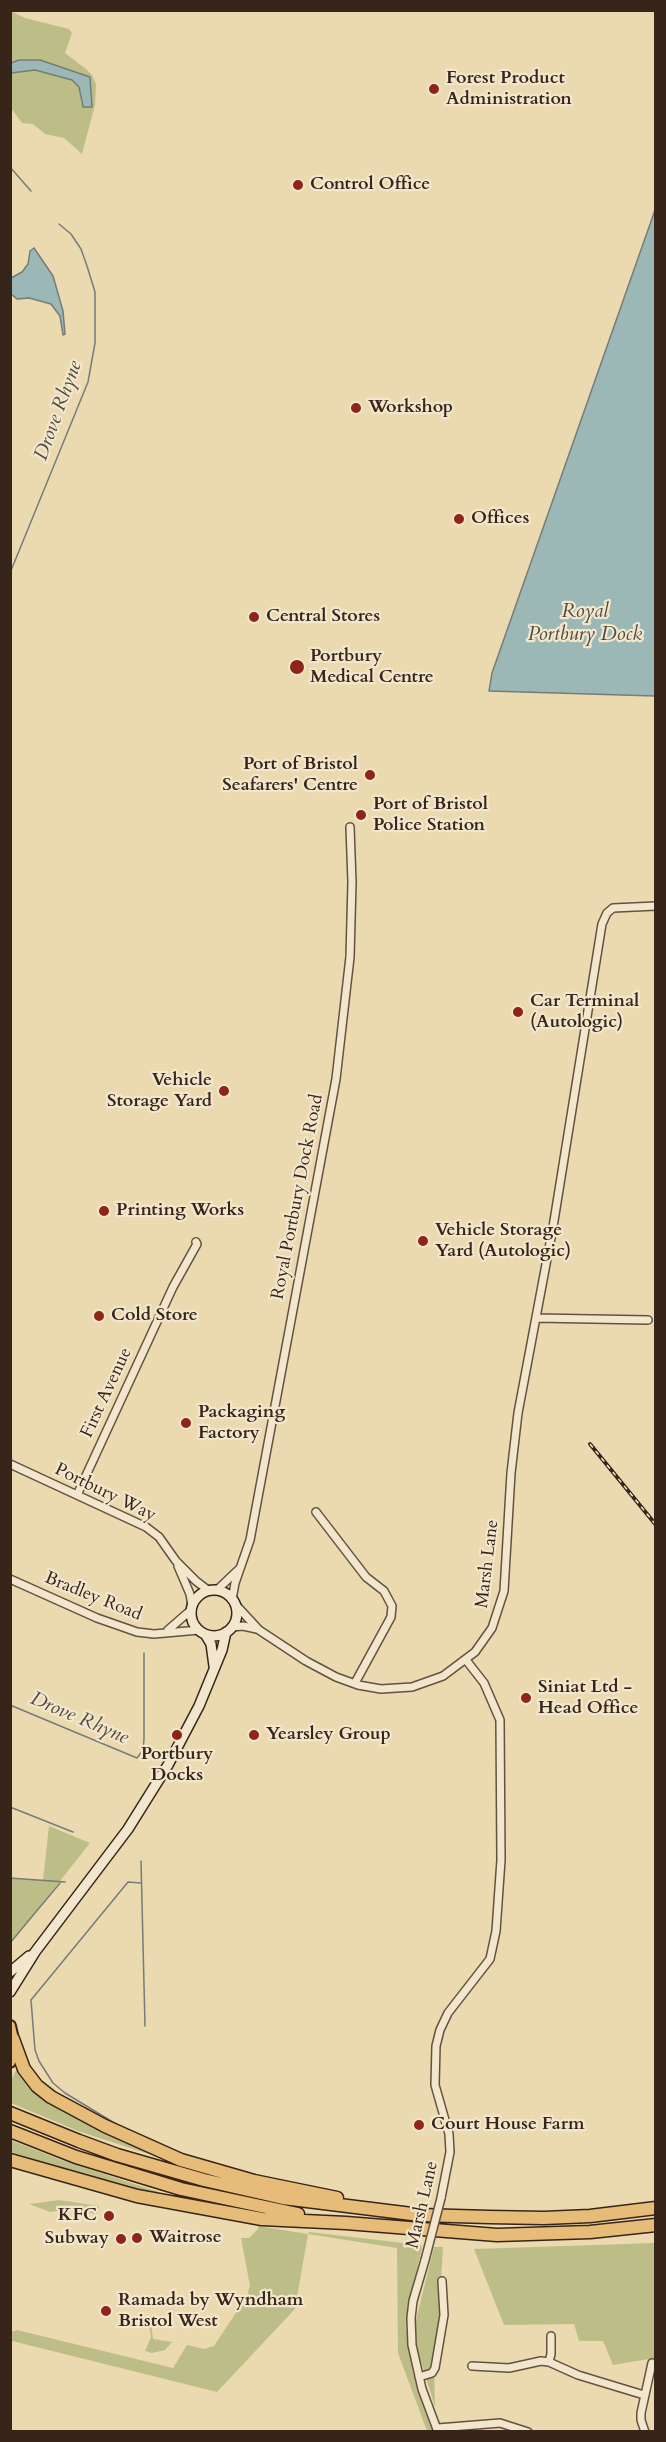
<!DOCTYPE html>
<html>
<head>
<meta charset="utf-8">
<style>
	body { margin:0 }
	#map { position:relative; width:666px; height:2442px; overflow:hidden; background:#ebd9b0; font-family:Cardo,serif }
	canvas { display:block }
	.frame { position:absolute; inset:0; border:12px solid #372519; pointer-events:none }
</style>
</head>
<body>
<div id="map">
<canvas width="666" height="2442"></canvas>
<div class="frame"></div>
</div>
<script>
const context = document.querySelector('canvas').getContext('2d');
context.lineJoin = 'round';
function fillPath(path, color) { context.fillStyle = color; context.fill(path, 'evenodd'); }
const poly = rows => new Path2D(rows.map(r => 'M' + r).join(''));
function trace(path, color, width, dash) { context.strokeStyle = color; context.lineWidth = width; context.lineCap = dash ? 'butt' : 'round'; context.setLineDash(dash || []); context.stroke(path); }
function label(font, color, halo, rows, align = 'center') {
  context.font = font + ' Cardo,serif'; context.lineWidth = 4.5; context.setLineDash([]); context.textBaseline = 'middle'; context.strokeStyle = halo; context.fillStyle = color; for (const [text, x, y, turn = 0] of rows) {
    context.save(); context.translate(x, y); context.rotate((+turn || 0) * Math.PI / 180); context.textAlign = isNaN(turn) ? turn : align; if (halo) context.strokeText(text, 0, 0); context.fillText(text, 0, 0); context.restore();
  }
}
fillPath(poly([
	[11,11,25,18,69,29,72,33,65,53,86,69,92,75,96,84,95,105,82,154,64,138,45,134,33,124,22,123,11,108,11,73,35,70,50,72,74,81,80,89,81,103,91,107,90,77,40,60,19,60,11,63],
	[49,1826,90,1843,11,1943,11,1878,43,1880],
	[17,2068,24,2080,35,2092,49,2103,127,2143,179,2164,78,2131,11,2103,10,2082],
	[10,2140,61,2160,159,2192,157,2194,141,2190,91,2177,11,2152],
	[59,2200,99,2206,97,2214,70,2209,50,2212,29,2204],
	[258,2226,308,2234,309,2232,421,2245,422,2248,408,2305,406,2327,413,2367,435,2431,427,2431,398,2353,397,2248,308,2234,295,2309,217,2392,12,2341,11,2344,11,2332,17,2330,173,2368,187,2345,204,2349,214,2346,247,2296,250,2286,241,2238,249,2238,258,2229],
	[655,2243,655,2358,613,2365,603,2341,579,2341,574,2324,504,2325,474,2249],
	[434,2247,443,2247,441,2281,443,2315,434,2367,435,2407,416,2345,416,2320],
	[148,2316,150,2316,153,2339,172,2342,165,2350,152,2353,145,2351,151,2337]
]), '#bdbe87');
const water = poly([
	[19,60,40,60,90,77,92,107,83,107,79,87,72,80,35,70,11,73,11,63,19,60],
	[655,210,655,696,489,691,492,673,655,210],
	[34,248,53,276,63,311,65,334,63,335,60,316,51,304,29,298,17,299,11,294,11,278,22,272,28,264,30,251,34,248]
]);
fillPath(water, '#9cb8b6');
trace(water, '#747d77', 1.5);
trace(poly([
	[10,167,31,191],
	[10,573,88,382,95,343,95,292,87,266,81,249,71,234,59,224],
	[10,1705,137,1758,143,1750,144,1739,144,1653],
	[10,1807,73,1832],
	[141,1861,145,2026],
	[10,1878,65,1882],
	[10,1943,60,1883],
	[121,2127,65,2093,53,2083,39,2061,35,2050,31,2000,128,1882,141,1883]
]), '#747d77', 1.5);
const street = poly([
	[536,1318,648,1320],
	[10,1464,146,1527,159,1537,176,1561,196,1581,209,1591],
	[77,1495,173,1287,197,1244,196,1242],
	[316,1512,366,1577,384,1591,392,1606,391,1617,355,1683],
	[178,1566,190,1594,192,1606],
	[10,1579,97,1618,137,1632,154,1634,199,1630],
	[217,1590,238,1570],
	[232,1600,235,1583,250,1540,336,1079,350,957,352,882,350,827],
	[234,1603,259,1630,306,1661,336,1677,358,1685,381,1689,412,1687,443,1676,475,1652,492,1628,504,1591,511,1473,518,1413,553,1227,602,924,607,913,613,908,656,906],
	[232,1627,243,1626,257,1629],
	[168,1630,191,1610],
	[441,2198,450,2152,449,2134,435,2085,436,2046,440,2030,448,2013,490,1959,496,1931,501,1860,500,1720,484,1683,466,1660],
	[425,2260,413,2301,411,2318,412,2345,422,2389,438,2432],
	[549,2362,551,2354,551,2336],
	[472,2366,509,2368,541,2361,549,2362,578,2375,644,2395],
	[419,2377,432,2373,435,2368,444,2315,442,2281],
	[438,2428,500,2423,528,2432],
	[645,2432,641,2420,641,2413,652,2363]
]);
const secondary = poly([
	'191 1613a23 23 0 1 1 46 0a23 23 0 1 1-46 0Z',
	[205,1634,211,1644,214,1666],
	[10,1972,29,1956],
	[10,1992,35,1952,128,1829,168,1765,199,1706,222,1650,226,1632]
]);
const primary = poly([
	[10,2026,13,2039,10,2062]
]);
const highway = poly([
	[13,2039,24,2069,37,2086,51,2097,105,2126,181,2160,254,2181,337,2198],
	[10,2113,79,2141,117,2155,204,2180,283,2198,420,2215,489,2217,544,2218,590,2216,656,2208],
	[10,2131,76,2157,181,2189,298,2214],
	[10,2160,137,2196,262,2219,346,2223,497,2235,590,2232,656,2225]
]);
trace(street, '#64523f', 10);
trace(secondary, '#372519', 12);
trace(primary, '#372519', 14);
trace(highway, '#372519', 15);
trace(street, '#f2e6cc', 7);
trace(secondary, '#f2e6cc', 9);
trace(primary, '#e6bc78', 10);
trace(highway, '#e6bc78', 12);
const rail = poly([
	[590,1444,656,1525]
]);
trace(rail, '#372519', 4);
trace(rail, '#f2e6cc', 1.5, [4.5]);
const streetBridge = poly([
	[425,2260,441,2198]
]);
trace(streetBridge, '#64523f', 10, []);
trace(streetBridge, '#f2e6cc', 7);
for (const [x, y, r, color] of [
	[434,89,6,"#8f2418"],
	[298,185,6,"#8f2418"],
	[356,408,6,"#8f2418"],
	[459,519,6,"#8f2418"],
	[254,617,6,"#8f2418"],
	[297,667,8,"#8f2418"],
	[370,775,6,"#8f2418"],
	[361,815,6,"#8f2418"],
	[518,1012,6,"#8f2418"],
	[224,1091,6,"#8f2418"],
	[104,1211,6,"#8f2418"],
	[423,1241,6,"#8f2418"],
	[99,1316,6,"#8f2418"],
	[186,1423,6,"#8f2418"],
	[526,1698,6,"#8f2418"],
	[177,1735,6,"#8f2418"],
	[254,1735,6,"#8f2418"],
	[419,2125,6,"#8f2418"],
	[109,2216,6,"#8f2418"],
	[137,2238,6,"#8f2418"],
	[121,2239,6,"#8f2418"],
	[106,2311,6,"#8f2418"]
]) { const dot = new Path2D(); dot.arc(x, y, r, 0, 2 * Math.PI); context.fillStyle = color; context.fill(dot); trace(dot, '#f2e6cc', 2); }
label('bold 18px', '#372519', '#f2e6cc', [
	["Forest Product",446,79],
	["Administration",446,100],
	["Control Office",310,185],
	["Workshop",368,408],
	["Offices",471,519],
	["Central Stores",266,617],
	["Portbury",310,657],
	["Medical Centre",310,678],
	["Port of Bristol",358,765,"right"],
	["Seafarers' Centre",358,786,"right"],
	["Port of Bristol",373,805],
	["Police Station",373,826],
	["Car Terminal",530,1002],
	["(Autologic)",530,1023],
	["Vehicle",212,1081,"right"],
	["Storage Yard",212,1102,"right"],
	["Printing Works",116,1211],
	["Vehicle Storage",435,1231],
	["Yard (Autologic)",435,1252],
	["Cold Store",111,1316],
	["Packaging",198,1413],
	["Factory",198,1434],
	["Siniat Ltd -",538,1688],
	["Head Office",538,1709],
	["Yearsley Group",266,1735],
	["Portbury",177,1755,"center"],
	["Docks",177,1776,"center"],
	["Court House Farm",431,2125],
	["KFC",97,2216,"right"],
	["Waitrose",149,2238],
	["Subway",109,2239,"right"],
	["Ramada by Wyndham",118,2301],
	["Bristol West",118,2322]
], 'left');
label('18px', '#372519', '#f2e6cc', [
	["Royal Portbury Dock Road",298,1197,-79],
	["First Avenue",107,1393,-65],
	["Portbury Way",105,1493,26],
	["Marsh Lane",488,1564,-83],
	["Bradley Road",93,1597,22],
	["Marsh Lane",423,2205,-77]
]);
label('italic 20px', '#504a40', '#f2e6cc', [
	["Drove Rhyne",59,411,-70],
	["Royal",585,612],
	["Portbury Dock",585,635],
	["Drove Rhyne",79,1719,23]
]);
</script>
</body>
</html>
